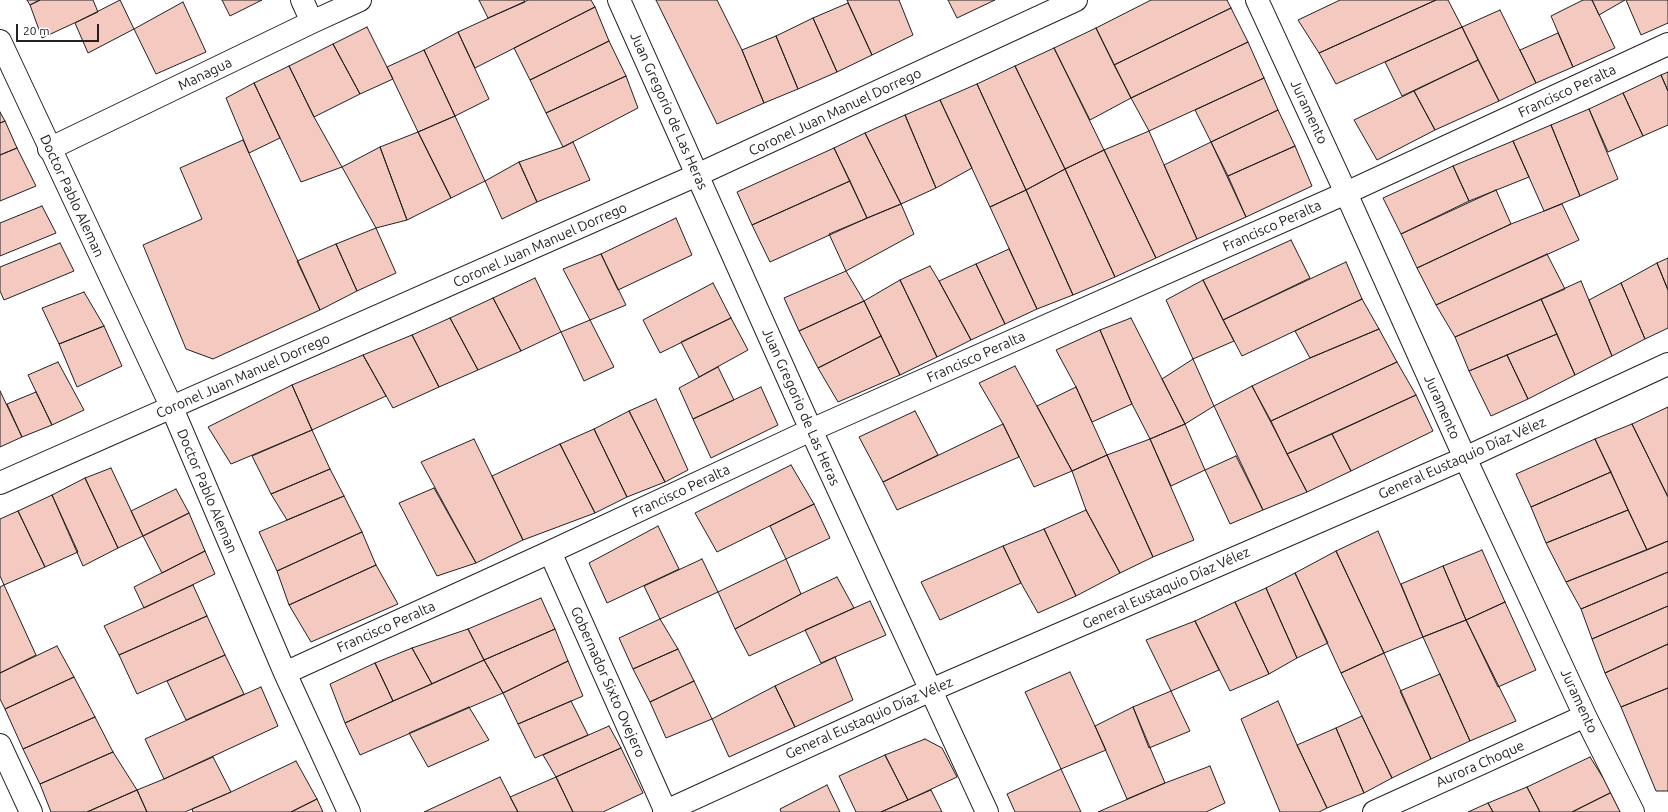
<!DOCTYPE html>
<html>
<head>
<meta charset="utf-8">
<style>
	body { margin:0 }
	#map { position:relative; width:1668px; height:812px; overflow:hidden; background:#fff; font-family:Ubuntu,sans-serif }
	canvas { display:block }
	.scale { position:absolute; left:16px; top:24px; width:83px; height:18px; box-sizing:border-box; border:2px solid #222; border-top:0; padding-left:5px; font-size:12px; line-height:14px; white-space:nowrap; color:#222; -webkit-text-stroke:3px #fff; paint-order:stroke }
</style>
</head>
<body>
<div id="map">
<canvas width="1668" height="812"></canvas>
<div class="scale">20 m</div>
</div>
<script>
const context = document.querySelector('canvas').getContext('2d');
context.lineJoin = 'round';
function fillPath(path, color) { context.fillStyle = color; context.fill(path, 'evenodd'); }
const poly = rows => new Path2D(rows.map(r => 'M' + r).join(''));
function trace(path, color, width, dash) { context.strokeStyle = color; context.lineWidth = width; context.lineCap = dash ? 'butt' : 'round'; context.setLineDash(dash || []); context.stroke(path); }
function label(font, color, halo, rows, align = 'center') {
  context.font = font + ' Ubuntu,sans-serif'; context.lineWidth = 3; context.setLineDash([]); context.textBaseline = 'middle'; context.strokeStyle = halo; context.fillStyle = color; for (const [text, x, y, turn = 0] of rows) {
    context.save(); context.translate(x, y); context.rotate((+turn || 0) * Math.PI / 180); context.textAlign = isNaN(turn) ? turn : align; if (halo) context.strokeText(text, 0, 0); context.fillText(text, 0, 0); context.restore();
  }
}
const building = poly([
	[27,0,40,0,30,5,27,0],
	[40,0,93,0,98,12,42,38,30,5,40,0],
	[120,0,134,29,88,53,75,23,120,0],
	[222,0,262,0,230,16,222,0],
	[479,0,524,0,525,2,488,18,479,0],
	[528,0,591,0,595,7,475,68,458,32,528,0],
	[656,0,717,0,742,50,764,103,717,124,656,0],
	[847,0,899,0,913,35,872,55,847,0],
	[948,0,995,0,957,18,948,0],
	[1151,0,1227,0,1231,8,1114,65,1096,28,1151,0],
	[1340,0,1436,0,1319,53,1298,20,1340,0],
	[1436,0,1448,0,1462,27,1336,84,1319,53,1436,0],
	[1583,0,1592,0,1615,48,1573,67,1551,16,1583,0],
	[1592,0,1625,0,1599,15,1592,0],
	[1626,0,1668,0,1668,23,1641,35,1626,0],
	[183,2,206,52,156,74,134,29,183,2],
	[848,3,872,55,837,72,813,18,848,3],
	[595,7,609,41,530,80,514,48,595,7],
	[1231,8,1248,42,1131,98,1114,65,1231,8],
	[1500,10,1536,83,1499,101,1462,27,1500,10],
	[813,18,837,72,798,89,776,36,813,18],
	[367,27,393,79,360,94,333,44,367,27],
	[1462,27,1478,60,1402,96,1385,62,1462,27],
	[1096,28,1131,98,1090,120,1054,48,1096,28],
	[458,32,489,99,455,116,424,50,458,32],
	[1558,33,1573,67,1536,83,1520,50,1558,33],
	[776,36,798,89,764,103,742,50,776,36],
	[609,41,626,76,546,113,530,80,609,41],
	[1248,42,1264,78,1149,131,1131,98,1248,42],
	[333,44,360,94,314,117,289,66,333,44],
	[1054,48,1104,150,1065,169,1015,66,1054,48],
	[424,50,455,116,418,132,387,67,424,50],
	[1478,60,1499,101,1435,130,1414,91,1478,60],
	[289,66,314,117,342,167,301,182,254,83,289,66],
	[1015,66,1065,169,1026,190,977,84,1015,66],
	[1668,72,1668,91,1661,75,1668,72],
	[1661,75,1668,91,1668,125,1643,136,1623,93,1661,75],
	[626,76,638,108,563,147,546,113,626,76],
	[1264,78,1278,110,1211,142,1195,110,1264,78],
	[254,83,280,138,249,153,226,98,254,83],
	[977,84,1026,190,990,207,940,100,977,84],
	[1414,91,1435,130,1377,160,1354,120,1414,91],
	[1623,93,1643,136,1608,152,1589,109,1623,93],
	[940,100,972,168,936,188,905,115,940,100],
	[1589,109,1618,179,1580,196,1551,125,1589,109],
	[1278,110,1295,146,1228,176,1211,142,1278,110],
	[0,112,5,121,0,123,0,112],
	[905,115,936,188,901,204,865,133,905,115],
	[455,116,485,181,451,198,418,132,455,116],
	[5,121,17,148,0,155,0,123,5,121],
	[1551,125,1580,196,1544,211,1513,141,1551,125],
	[1149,131,1197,239,1156,258,1104,150,1149,131],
	[418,132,451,198,407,220,380,147,418,132],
	[865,133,901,204,867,218,834,148,865,133],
	[243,140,320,310,213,359,186,349,143,245,202,219,180,168,243,140],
	[1513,141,1529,177,1469,201,1453,166,1513,141],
	[573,142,590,180,537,202,519,162,563,147,573,142],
	[1211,142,1246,217,1197,239,1164,165,1211,142],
	[1295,146,1312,186,1246,217,1228,176,1295,146],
	[380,147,407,220,376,228,342,167,380,147],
	[17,148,36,186,0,201,0,155,17,148],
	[834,148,850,181,752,225,737,192,834,148],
	[1104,150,1156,258,1115,277,1065,169,1104,150],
	[519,162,537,202,502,219,485,181,519,162],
	[1453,166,1469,201,1401,234,1383,198,1453,166],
	[1065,169,1115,277,1073,295,1026,190,1065,169],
	[850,181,867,218,770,262,752,225,850,181],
	[1026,190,1073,295,1037,309,990,207,1026,190],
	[1496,190,1511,224,1417,268,1401,234,1496,190],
	[901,204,914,234,846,271,829,234,901,204],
	[1562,204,1579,240,1436,305,1417,268,1511,224,1562,204],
	[42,206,56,233,0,256,0,223,42,206],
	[676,218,692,255,618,290,601,254,676,218],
	[376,228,396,273,357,291,336,244,376,228],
	[1291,240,1310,278,1223,320,1203,280,1291,240],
	[60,243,74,271,4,300,0,291,0,267,60,243],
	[336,244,357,291,320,310,297,261,336,244],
	[1009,249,1037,309,1005,324,976,264,1009,249],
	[601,254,626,305,590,320,563,269,601,254],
	[1547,254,1565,289,1455,337,1436,305,1547,254],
	[1668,258,1668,290,1657,263,1668,258],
	[1346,262,1362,299,1242,356,1223,320,1346,262],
	[1657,263,1668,290,1668,328,1645,339,1621,283,1657,263],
	[976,264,1005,324,971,340,939,281,976,264],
	[930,266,939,281,971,340,937,357,900,280,930,266],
	[846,271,864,301,799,331,784,298,846,271],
	[535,278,561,332,521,351,493,298,535,278],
	[900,280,937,357,900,375,864,301,900,280],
	[1203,280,1234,341,1193,359,1166,300,1203,280],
	[1581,281,1612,356,1575,375,1541,299,1581,281],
	[713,283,731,318,660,353,643,320,713,283],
	[1621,283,1645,339,1612,356,1589,300,1621,283],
	[84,292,104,326,59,344,42,308,84,292],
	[493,298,521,351,478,370,450,318,493,298],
	[1362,299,1379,329,1310,358,1295,331,1362,299],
	[1541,299,1557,334,1469,371,1455,337,1541,299],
	[864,301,881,336,818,368,799,331,864,301],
	[450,318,478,370,439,387,412,335,450,318],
	[731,318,748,350,699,377,681,342,731,318],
	[1131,318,1185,424,1150,439,1132,404,1100,330,1131,318],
	[590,320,614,367,584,381,561,332,590,320],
	[104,326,122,366,77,387,59,344,104,326],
	[1379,329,1397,362,1271,421,1252,386,1310,358,1379,329],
	[1100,330,1132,404,1092,422,1076,387,1056,350,1100,330],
	[1557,334,1575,375,1528,399,1507,355,1557,334],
	[412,335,439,387,393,408,363,355,412,335],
	[881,336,900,375,838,402,818,368,881,336],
	[363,355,386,396,312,430,292,385,363,355],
	[1507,355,1528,399,1491,416,1469,371,1507,355],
	[1193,359,1214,406,1185,424,1162,379,1193,359],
	[58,362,84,410,52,425,28,375,58,362],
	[1397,362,1416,395,1287,454,1271,421,1397,362],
	[1015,366,1072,471,1034,487,1003,424,979,383,1015,366],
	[718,367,734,400,693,419,679,388,718,367],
	[292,385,312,430,231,464,208,427,292,385],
	[1252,386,1307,492,1263,510,1214,406,1252,386],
	[761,387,778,425,711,458,693,419,761,387],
	[1076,387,1107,455,1072,471,1037,406,1076,387],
	[0,391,22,437,0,447,0,391],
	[36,392,52,425,22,437,7,404,36,392],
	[1416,395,1433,431,1351,471,1332,434,1416,395],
	[656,399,688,470,665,482,629,411,656,399],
	[1668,407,1668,497,1632,424,1668,407],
	[629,411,665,482,627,497,594,429,629,411],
	[915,411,938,455,883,482,859,437,915,411],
	[1003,424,1019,457,897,510,883,482,1003,424],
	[1185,424,1205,470,1171,486,1150,439,1185,424],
	[1632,424,1668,497,1668,541,1647,550,1595,439,1632,424],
	[594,429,627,497,595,513,560,444,594,429],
	[312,430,330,469,271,494,252,456,312,430],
	[1332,434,1351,471,1307,492,1287,454,1332,434],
	[474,439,523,540,476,563,421,462,474,439],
	[1150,439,1194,540,1153,557,1107,455,1150,439],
	[1595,439,1611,472,1531,507,1516,474,1595,439],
	[560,444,595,513,523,540,492,476,560,444],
	[1107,455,1153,557,1120,573,1086,510,1072,471,1107,455],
	[1236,456,1263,510,1230,524,1205,470,1236,456],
	[791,465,814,504,717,552,695,513,791,465],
	[111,468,143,536,118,548,85,478,111,468],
	[330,469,344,496,287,520,271,494,330,469],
	[1611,472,1628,510,1546,543,1531,507,1611,472],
	[85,478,118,548,83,566,52,495,85,478],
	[434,488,476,563,437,576,399,503,434,488],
	[176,489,189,513,143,536,131,511,176,489],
	[52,495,78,552,45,567,18,511,52,495],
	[344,496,362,532,277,571,259,532,344,496],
	[814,504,830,538,786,559,770,526,814,504],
	[1086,510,1120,573,1076,596,1044,529,1086,510],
	[1628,510,1647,550,1566,582,1546,543,1628,510],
	[18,511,45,567,4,585,0,576,0,519,18,511],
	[189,513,205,551,162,573,143,536,189,513],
	[658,526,679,569,607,603,589,563,658,526],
	[1044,529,1076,596,1038,613,1021,583,1003,546,1044,529],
	[1378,531,1423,637,1384,653,1336,551,1378,531],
	[362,532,376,565,289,605,277,571,362,532],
	[1668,541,1668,572,1581,609,1566,582,1668,541],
	[1003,546,1021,583,940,620,921,582,1003,546],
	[1482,550,1505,602,1466,620,1443,566,1482,550],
	[205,551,215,574,144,608,134,587,205,551],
	[1336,551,1384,653,1341,673,1295,573,1336,551],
	[702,559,718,592,660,619,644,586,702,559],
	[786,559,801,594,735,629,718,592,786,559],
	[376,565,398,604,311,642,289,605,376,565],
	[1443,566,1466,620,1423,637,1401,584,1443,566],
	[1668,572,1668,606,1592,639,1581,609,1668,572],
	[1295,573,1328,643,1297,658,1266,588,1295,573],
	[837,577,854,608,749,656,735,629,801,594,837,577],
	[4,585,36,655,0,673,0,587,4,585],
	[193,585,207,616,119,655,104,626,193,585],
	[1266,588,1297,658,1269,674,1235,602,1266,588],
	[541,598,555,629,484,660,468,629,541,598],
	[870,601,886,635,821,663,805,630,870,601],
	[1235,602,1269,674,1230,691,1195,621,1235,602],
	[1505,602,1536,670,1498,687,1466,620,1505,602],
	[1668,606,1668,644,1605,673,1592,639,1668,606],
	[207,616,225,655,137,694,119,655,207,616],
	[660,619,678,649,633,669,619,638,660,619],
	[1466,620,1516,721,1470,741,1423,637,1466,620],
	[1195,621,1219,670,1171,691,1146,640,1195,621],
	[468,629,484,660,432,684,412,648,468,629],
	[555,629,568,661,503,693,484,660,555,629],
	[1668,644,1668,688,1621,707,1605,673,1668,644],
	[57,646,74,677,5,709,0,699,0,673,57,646],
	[412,648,432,684,393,701,375,663,412,648],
	[678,649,694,681,650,702,633,669,678,649],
	[1384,653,1431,759,1392,778,1341,673,1384,653],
	[225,655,244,694,186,720,167,681,225,655],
	[835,657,853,700,795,727,775,686,835,657],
	[484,660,503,693,360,755,345,723,484,660],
	[568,661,583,696,518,724,503,693,568,661],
	[375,663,393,701,345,723,330,684,375,663],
	[1070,672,1106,750,1061,769,1025,692,1070,672],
	[1440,674,1470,741,1431,759,1400,691,1440,674],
	[74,677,95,717,23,749,5,709,74,677],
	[694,681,712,719,666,738,650,702,694,681],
	[775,686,795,727,729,757,712,719,775,686],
	[261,687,278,726,164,779,145,739,261,687],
	[1668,688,1668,791,1656,791,1621,707,1668,688],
	[1171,691,1190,731,1149,748,1133,707,1171,691],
	[571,701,588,735,535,758,518,724,571,701],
	[1278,701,1297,745,1327,808,1319,812,1280,812,1241,719,1278,701],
	[469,707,489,740,428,767,409,733,469,707],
	[1133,707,1165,783,1127,799,1095,726,1133,707],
	[1362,716,1392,778,1364,793,1336,728,1362,716],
	[95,717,113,752,40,784,23,749,95,717],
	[609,726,621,748,556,777,543,755,609,726],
	[1336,728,1364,793,1327,808,1297,745,1336,728],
	[925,739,942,748,957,777,908,800,885,755,925,739],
	[621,748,643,793,603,812,573,812,556,777,621,748],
	[113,752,137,790,87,812,51,812,40,784,113,752],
	[885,755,908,800,881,812,856,812,839,776,885,755],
	[213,757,231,792,185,812,147,812,137,790,164,779,213,757],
	[1590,757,1612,792,1572,812,1540,812,1527,787,1590,757],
	[296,761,317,799,291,812,193,812,192,809,231,792,296,761],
	[1210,766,1225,803,1206,812,1098,812,1165,783,1210,766],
	[1061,769,1081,812,1015,812,1007,794,1061,769],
	[500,777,518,812,424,812,500,777],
	[556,777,573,812,518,812,510,797,556,777],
	[827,785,840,812,781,812,780,809,827,785],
	[1527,787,1540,812,1493,812,1488,803,1527,787],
	[137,790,147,812,87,812,137,790],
	[931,790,942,812,881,812,908,800,931,790],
	[1612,792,1621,812,1572,812,1612,792],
	[317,799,323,812,291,812,317,799],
	[1488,803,1493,812,1468,812,1488,803]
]);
fillPath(building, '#f3c9c0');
trace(building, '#222', 1);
const street = poly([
	[302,0,312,22],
	[619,0,811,430,987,812],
	[1257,0,1346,193,1465,458,1585,716,1633,812],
	[0,41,172,408,285,673,349,812],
	[49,149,312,22,360,0],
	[550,552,666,812],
	[285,673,550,552,811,430,1346,193,1668,44],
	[0,745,31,812],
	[664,812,931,690,1465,458,1668,364],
	[1374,812,1585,716]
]);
const secondary = poly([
	[0,483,697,175,1076,0]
]);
trace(street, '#222', 24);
trace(secondary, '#222', 24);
trace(street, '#fff', 22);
trace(secondary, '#fff', 22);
label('14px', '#222', '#fff', [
	["Managua",205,74,-26],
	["Francisco Peralta",1567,91,-25],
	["Juan Gregorio de Las Heras",669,111,66],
	["Coronel Juan Manuel Dorrego",835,112,-25],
	["Juramento",1309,112,65],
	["Doctor Pablo Aleman",72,196,65],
	["Francisco Peralta",1272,226,-24],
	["Coronel Juan Manuel Dorrego",540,245,-24],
	["Francisco Peralta",976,357,-24],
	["Coronel Juan Manuel Dorrego",243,376,-24],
	["Juan Gregorio de Las Heras",801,407,66],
	["Juramento",1442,407,66],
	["General Eustaquio Díaz Vélez",1462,458,-24],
	["Doctor Pablo Aleman",207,491,67],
	["Francisco Peralta",681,491,-25],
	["General Eustaquio Díaz Vélez",1166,588,-24],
	["Francisco Peralta",386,627,-24],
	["Gobernador Sixto Ovejero",608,682,66],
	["Juramento",1579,701,65],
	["General Eustaquio Díaz Vélez",869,718,-24],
	["Aurora Choque",1480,764,-24]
]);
</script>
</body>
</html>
